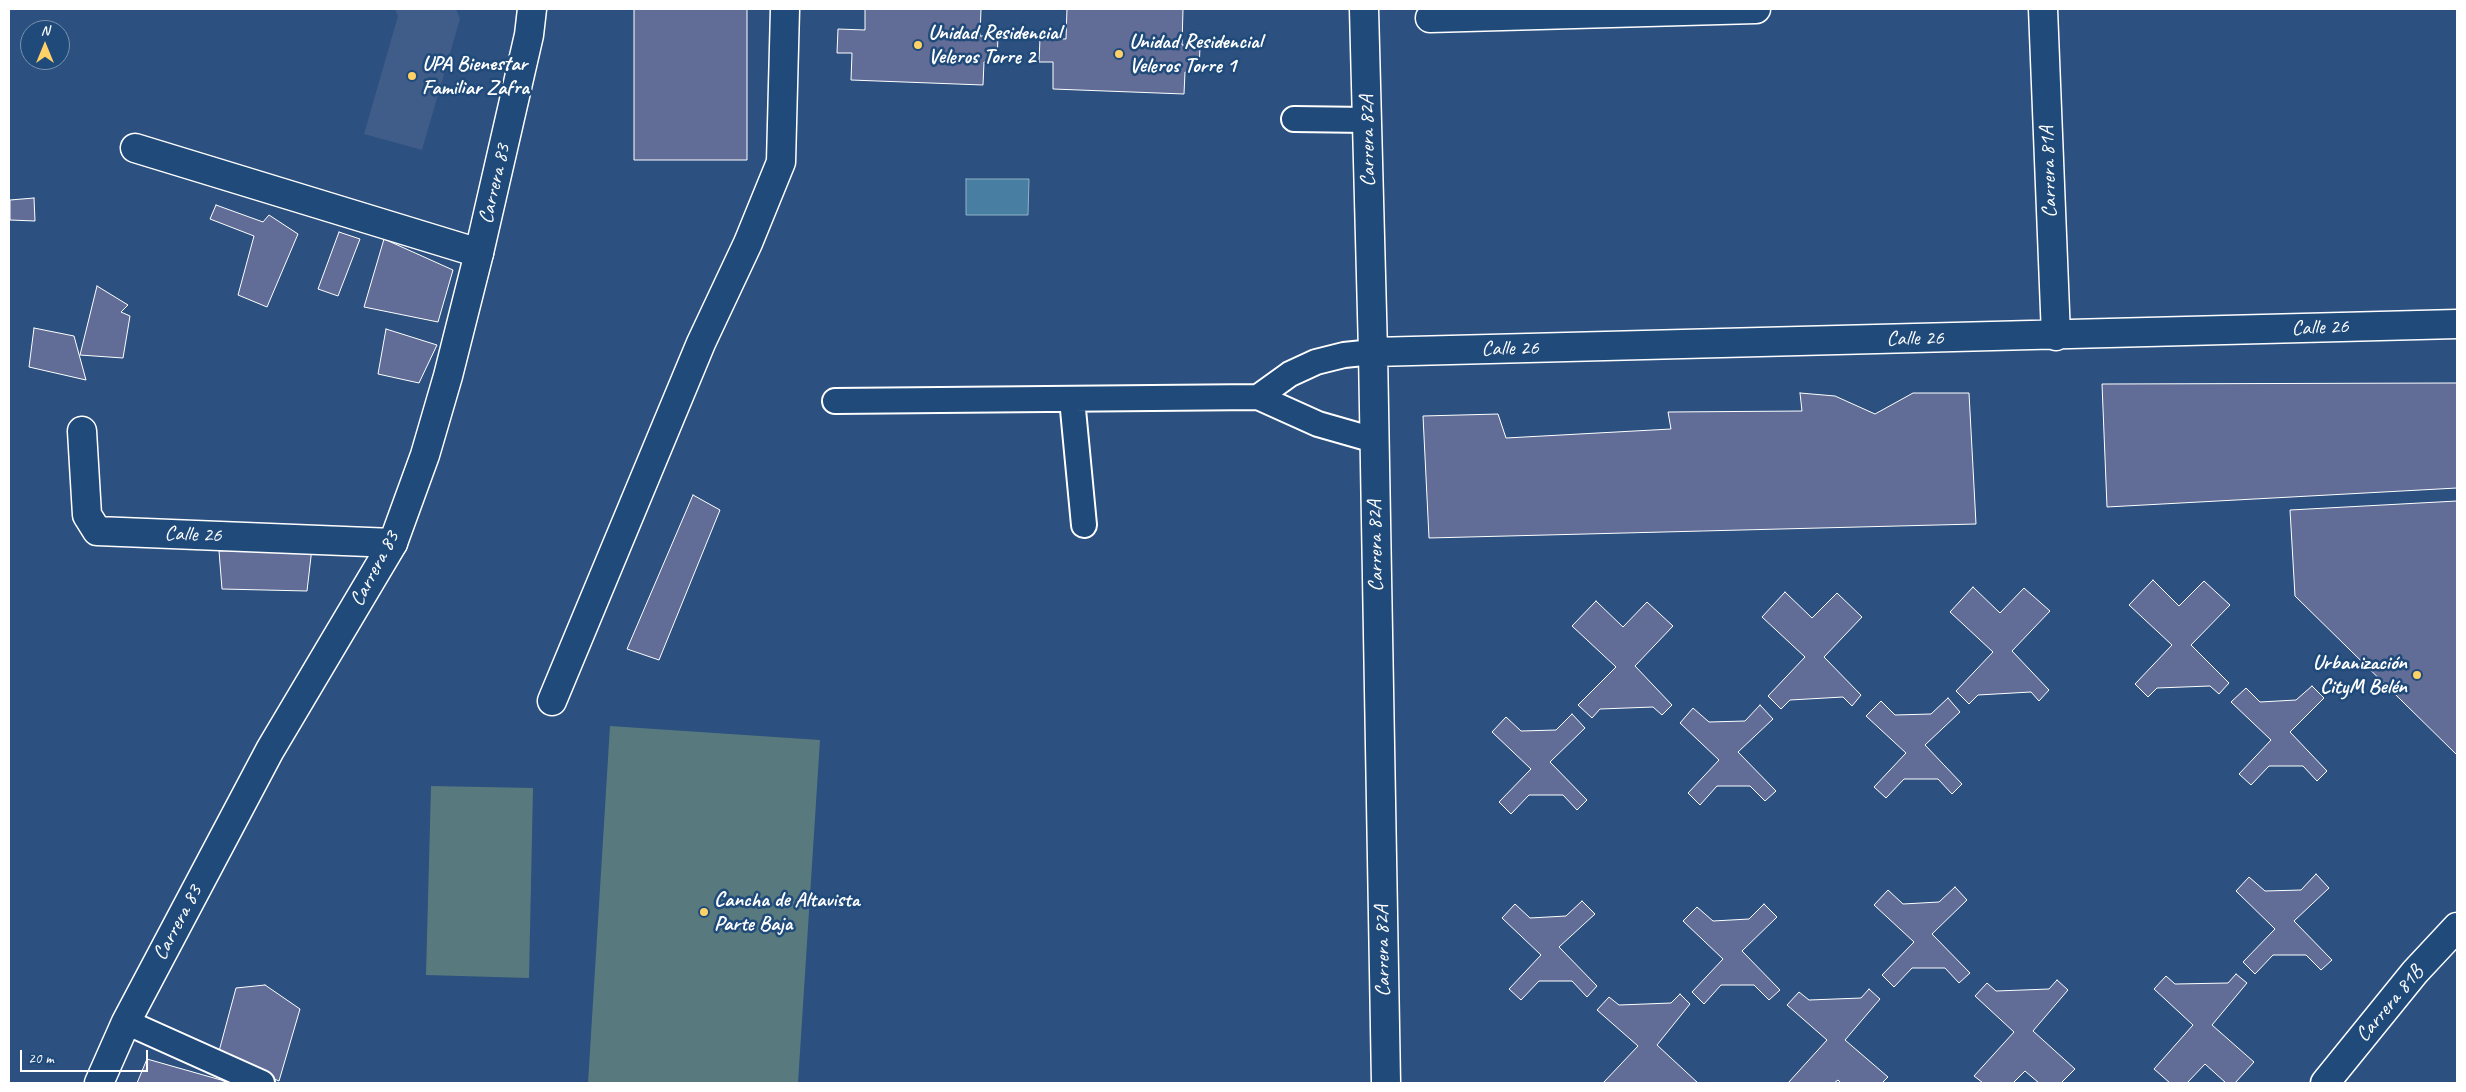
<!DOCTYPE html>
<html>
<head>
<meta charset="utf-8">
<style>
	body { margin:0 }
	#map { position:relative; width:2466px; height:1092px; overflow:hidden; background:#2c507f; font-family:Caveat,sans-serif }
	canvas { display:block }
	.frame { position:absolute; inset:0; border:10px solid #fff; pointer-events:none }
	.north { position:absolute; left:20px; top:20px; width:50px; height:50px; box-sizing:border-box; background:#1f4a7a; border:1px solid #7992af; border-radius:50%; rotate:0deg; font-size:14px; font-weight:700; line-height:20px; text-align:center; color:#fff }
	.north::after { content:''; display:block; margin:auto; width:18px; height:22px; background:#ffd166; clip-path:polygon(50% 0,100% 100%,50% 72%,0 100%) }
	.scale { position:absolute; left:20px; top:1050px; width:128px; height:22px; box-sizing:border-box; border:2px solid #fff; border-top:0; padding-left:6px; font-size:15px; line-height:18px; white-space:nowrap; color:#fff; -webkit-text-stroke:4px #1f4a7a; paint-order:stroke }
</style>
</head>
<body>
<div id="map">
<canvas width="2466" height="1092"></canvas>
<div class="frame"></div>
<div class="north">N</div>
<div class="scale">20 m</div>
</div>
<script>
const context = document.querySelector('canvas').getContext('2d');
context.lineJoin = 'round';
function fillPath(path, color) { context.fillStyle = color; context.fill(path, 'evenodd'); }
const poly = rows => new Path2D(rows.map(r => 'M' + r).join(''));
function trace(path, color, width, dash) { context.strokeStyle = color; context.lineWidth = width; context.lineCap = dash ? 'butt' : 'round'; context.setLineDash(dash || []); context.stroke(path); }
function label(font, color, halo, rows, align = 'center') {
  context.font = font + ' Caveat,sans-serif'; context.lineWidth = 5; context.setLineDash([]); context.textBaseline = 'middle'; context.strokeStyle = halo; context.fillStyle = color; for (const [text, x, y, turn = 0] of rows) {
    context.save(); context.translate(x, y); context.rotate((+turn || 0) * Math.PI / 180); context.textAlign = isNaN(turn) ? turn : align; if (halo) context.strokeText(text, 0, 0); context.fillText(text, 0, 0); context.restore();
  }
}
fillPath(poly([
	[395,9,456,9,460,19,422,150,364,134,398,16]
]), '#405c88');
fillPath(poly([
	[610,726,820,740,798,1083,588,1083],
	[431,786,533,788,529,978,426,975]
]), '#587a7e');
const water = poly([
	[966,179,1029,179,1028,215,966,215,966,179]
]);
fillPath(water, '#477ea2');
trace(water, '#91b2c7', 1);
const building = poly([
	[634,9,747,9,747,160,634,160,634,9],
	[865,9,981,9,980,36,998,36,997,63,984,62,983,85,851,80,852,53,837,53,838,29,865,30,865,9],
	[1067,9,1183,9,1182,45,1200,46,1199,72,1185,72,1184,94,1053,89,1053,62,1039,62,1040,38,1066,39,1067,9],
	[34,198,35,221,10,220,10,200,34,198],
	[216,205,263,222,269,215,298,234,267,307,238,295,254,236,210,219,216,205],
	[339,232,360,239,338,296,318,289,339,232],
	[384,239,453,270,438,322,364,307,384,239],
	[97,286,128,305,121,312,130,316,123,358,80,355,97,286],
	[34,328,74,336,86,380,29,367,34,328],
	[386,329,437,345,419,383,378,374,386,329],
	[2457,383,2457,488,2107,507,2102,384,2457,383],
	[1800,393,1835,396,1875,414,1913,393,1969,393,1976,524,1429,538,1423,416,1498,414,1506,438,1671,429,1668,412,1802,411,1800,393],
	[693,495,720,510,659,660,627,649,693,495],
	[2457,501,2457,755,2295,596,2290,510,2457,501],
	[312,548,307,591,222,589,219,551,312,548],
	[2153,580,2179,606,2204,581,2230,605,2191,645,2229,683,2219,694,2210,686,2157,688,2148,697,2135,684,2172,645,2129,605,2153,580],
	[1973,587,2000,613,2024,588,2050,611,2012,651,2049,690,2039,701,2031,692,1978,695,1969,704,1956,691,1993,652,1950,612,1973,587],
	[1785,592,1812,618,1837,593,1862,617,1824,657,1861,695,1852,706,1843,697,1790,700,1781,709,1768,696,1805,657,1762,617,1785,592],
	[1596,601,1623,627,1647,602,1673,626,1635,666,1672,705,1662,715,1653,707,1600,709,1592,718,1578,705,1616,667,1572,626,1596,601],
	[2312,686,2324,698,2290,732,2327,771,2317,781,2303,766,2269,766,2251,785,2239,774,2271,740,2231,702,2246,688,2260,702,2296,700,2312,686],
	[1948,698,1960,712,1925,745,1962,784,1952,794,1938,779,1904,779,1886,798,1874,787,1906,753,1866,716,1881,701,1895,715,1931,714,1948,698],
	[1760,705,1773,719,1738,752,1776,791,1765,801,1750,786,1717,786,1700,805,1688,793,1719,760,1680,723,1693,708,1709,722,1745,721,1760,705],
	[1572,714,1585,728,1550,762,1587,800,1577,810,1563,795,1529,795,1511,814,1499,802,1531,769,1492,732,1506,717,1521,731,1556,730,1572,714],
	[2316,874,2329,888,2294,921,2332,960,2321,970,2306,955,2273,955,2255,974,2243,962,2275,929,2236,891,2249,877,2265,891,2301,890,2316,874],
	[1955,887,1967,900,1932,934,1970,973,1959,983,1945,968,1912,968,1894,987,1882,975,1914,942,1874,905,1888,890,1903,904,1939,902,1955,887],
	[1582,901,1595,914,1559,947,1597,986,1587,997,1572,981,1539,981,1521,1000,1509,989,1541,955,1502,918,1515,904,1530,918,1566,916,1582,901],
	[1764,904,1777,917,1742,951,1780,990,1769,1000,1754,985,1721,985,1704,1004,1692,992,1723,959,1683,921,1697,907,1713,921,1749,919,1764,904],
	[2236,974,2247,983,2212,1025,2254,1062,2235,1083,2226,1083,2205,1064,2187,1083,2170,1083,2154,1069,2193,1025,2154,989,2166,976,2175,984,2228,983,2236,974],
	[2057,980,2068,990,2033,1031,2075,1069,2061,1083,2039,1083,2025,1071,2013,1083,1983,1083,1974,1076,2014,1032,1975,996,1987,983,1996,991,2049,989,2057,980],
	[265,985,300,1009,279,1081,218,1055,236,988,265,985],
	[1869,989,1880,999,1845,1040,1888,1077,1882,1083,1841,1083,1838,1080,1834,1083,1788,1083,1827,1040,1787,1005,1799,992,1809,1000,1861,998,1869,989],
	[1680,994,1690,1004,1657,1045,1698,1083,1603,1083,1638,1046,1597,1010,1609,997,1619,1005,1671,1003,1680,994],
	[147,1059,221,1080,228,1083,137,1083,147,1059]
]);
fillPath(building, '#616d96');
trace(building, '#fff', 1);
const lane = poly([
	[1294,119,1367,120],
	[1258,397,1290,374,1316,362,1344,355,1373,352],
	[1072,399,1084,525],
	[835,401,1258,397,1318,424,1374,440],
	[126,1022,262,1083]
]);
const street = poly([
	[1364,9,1373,352,1386,1083],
	[2043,9,2056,336],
	[1430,18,1756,9],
	[135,148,479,253],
	[1373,352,2457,324],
	[82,431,87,515,97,531,393,543],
	[552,701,701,343,748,243,781,162,785,9]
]);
const secondary = poly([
	[99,1083,126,1022,270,750,393,543,425,455,448,376,479,253,529,35,532,9],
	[2325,1083,2415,972,2457,927]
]);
trace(lane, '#fff', 28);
trace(street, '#fff', 31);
trace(secondary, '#fff', 31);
trace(lane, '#1f4a7a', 24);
trace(street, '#1f4a7a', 28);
trace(secondary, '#1f4a7a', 28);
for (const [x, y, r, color] of [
	[918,45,5,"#ffd166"],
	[1119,54,5,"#ffd166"],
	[412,76,5,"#ffd166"],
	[2417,675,5,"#ffd166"],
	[704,912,5,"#ffd166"]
]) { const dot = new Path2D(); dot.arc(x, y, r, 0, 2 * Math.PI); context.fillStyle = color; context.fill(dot); trace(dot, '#1f4a7a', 2); }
label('bold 21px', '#fff', '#1f4a7a', [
	["Unidad Residencial",928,33],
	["Veleros Torre 2",928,57],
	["Unidad Residencial",1129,42],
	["Veleros Torre 1",1129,66],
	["UPA Bienestar",422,64],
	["Familiar Zafra",422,88],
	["Urbanización",2407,663,"right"],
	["CityM Belén",2407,687,"right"],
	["Cancha de Altavista",714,900],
	["Parte Baja",714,924]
], 'left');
label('21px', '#fff', '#1f4a7a', [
	["Carrera 82A",1368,141,-91],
	["Carrera 81A",2049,172,-92],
	["Carrera 83",495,184,-77],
	["Calle 26",2320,328,-2],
	["Calle 26",1915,339,-1],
	["Calle 26",1510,349,-1],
	["Calle 26",193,535,2],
	["Carrera 82A",1376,546,-91],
	["Carrera 83",375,569,-62],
	["Carrera 83",178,923,-62],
	["Carrera 82A",1383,951,-91],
	["Carrera 81B",2390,1004,-50]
]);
</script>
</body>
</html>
